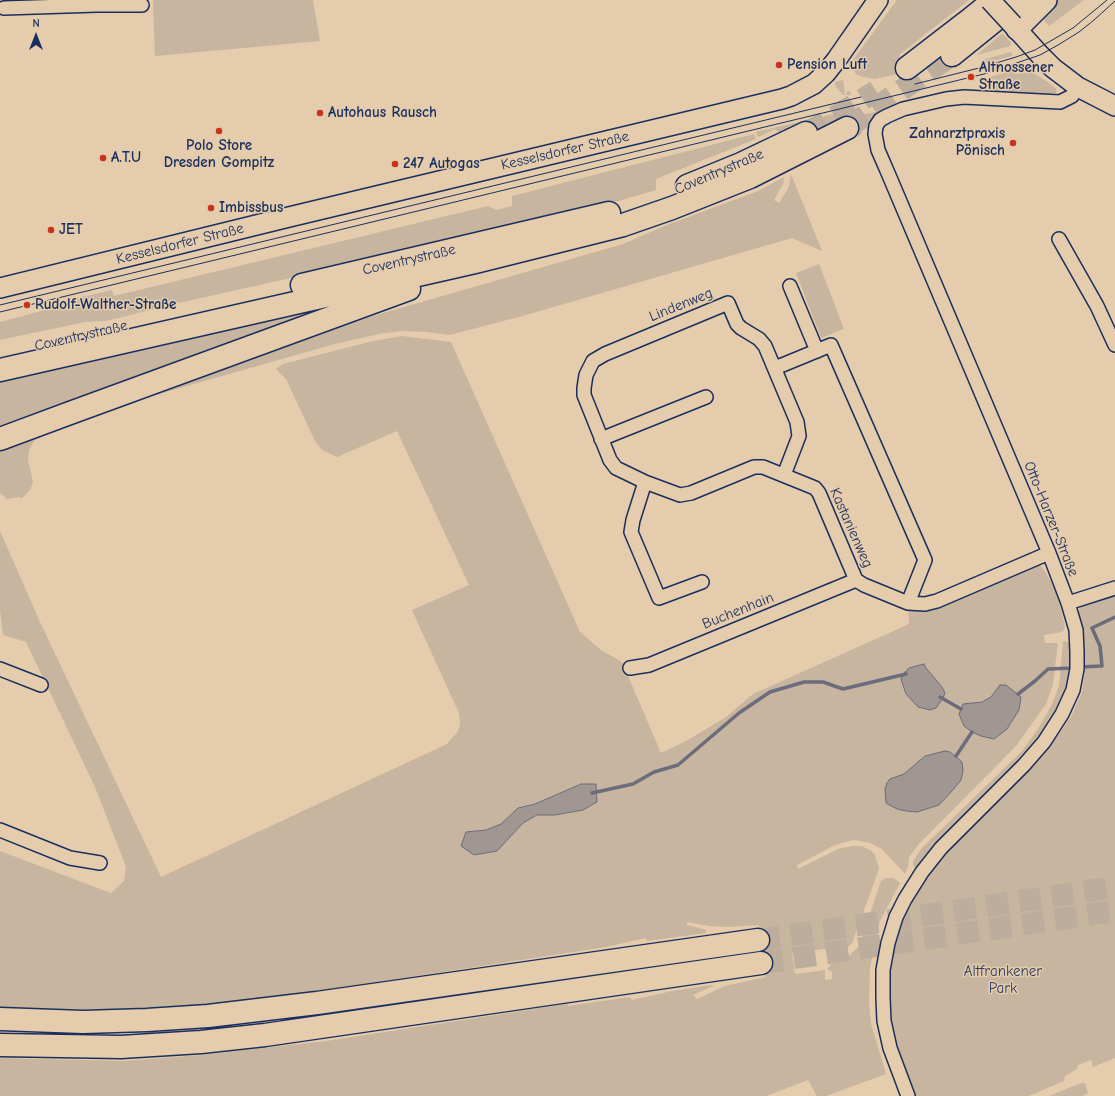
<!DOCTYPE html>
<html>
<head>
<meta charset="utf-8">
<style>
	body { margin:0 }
	#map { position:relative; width:1115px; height:1096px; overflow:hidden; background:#e4ccac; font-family:"Comic Neue",sans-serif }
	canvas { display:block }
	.north { position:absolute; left:16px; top:16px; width:40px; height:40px; -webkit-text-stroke:3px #e4ccac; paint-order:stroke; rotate:0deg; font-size:11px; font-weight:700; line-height:16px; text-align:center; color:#1b2f5e }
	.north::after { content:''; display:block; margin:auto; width:14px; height:18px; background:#1b2f5e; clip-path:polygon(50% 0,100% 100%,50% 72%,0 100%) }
</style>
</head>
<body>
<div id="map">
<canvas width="1115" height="1096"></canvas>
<div class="north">N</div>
</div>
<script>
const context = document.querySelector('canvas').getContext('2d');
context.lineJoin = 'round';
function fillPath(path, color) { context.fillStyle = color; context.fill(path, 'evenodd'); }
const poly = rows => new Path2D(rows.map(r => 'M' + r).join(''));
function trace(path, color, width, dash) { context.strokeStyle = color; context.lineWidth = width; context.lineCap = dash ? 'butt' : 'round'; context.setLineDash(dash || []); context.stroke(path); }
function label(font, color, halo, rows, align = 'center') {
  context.font = font + ' "Comic Neue",sans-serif'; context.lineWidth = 3; context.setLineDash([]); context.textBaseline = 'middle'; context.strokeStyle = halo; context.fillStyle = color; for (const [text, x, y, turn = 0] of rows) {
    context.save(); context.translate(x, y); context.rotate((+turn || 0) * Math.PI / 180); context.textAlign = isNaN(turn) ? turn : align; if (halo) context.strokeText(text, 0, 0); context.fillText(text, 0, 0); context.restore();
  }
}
fillPath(poly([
	[153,0,313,0,320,41,155,56],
	[897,0,969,0,899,55,901,60,911,71,875,79,863,77,856,74,853,69,853,60],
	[1052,0,1084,0,1049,26,1039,14],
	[1001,34,1003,34,1011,43,1010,46,977,55],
	[1011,52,1012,56,986,63,985,59],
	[1016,70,1016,74,1031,72,1037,75,1052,85,1057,90,1056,93,1049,94,994,91,989,77],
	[843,80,845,92,844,92,844,94,847,94,847,91,850,91,851,95,843,95,835,86,835,82],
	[855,109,862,134,857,137,855,132,815,136,797,125,780,133,775,129,758,137,756,132],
	[881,111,872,118,869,130,867,130,863,116,864,114],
	[754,134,756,139,656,179,656,190,605,205,416,250,174,304,106,321,85,322,0,340,0,322,45,310,43,306,112,290,114,296,488,206,496,210,512,206,512,196],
	[791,174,822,251,792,238,526,315,450,335,426,332,401,331,379,334,335,344,148,397,147,395,366,318,623,244,667,225,758,191,784,177,783,184,774,200,779,203,789,187],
	[819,264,844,329,821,338,796,273],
	[399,285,0,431,0,378],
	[402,336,451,342,580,632,601,650,622,662,661,753,686,741,726,717,753,694,909,624,908,607,1037,563,1042,567,1050,580,1058,597,1065,627,1063,631,1058,633,1044,635,1045,643,1058,643,1053,684,1046,704,1016,746,918,845,909,857,908,867,905,874,882,849,870,843,854,840,835,845,797,865,798,869,838,849,852,846,862,846,872,851,875,855,879,869,852,943,844,951,839,953,834,954,824,949,792,953,795,974,825,970,825,980,832,979,832,972,827,969,832,963,850,955,859,946,881,881,886,878,892,878,895,879,900,883,880,921,870,968,869,1002,871,1024,886,1074,826,1096,817,1096,808,1080,766,1096,0,1096,0,1058,123,1061,202,1055,326,1041,567,1004,568,1006,630,997,632,1000,672,991,712,985,713,986,693,995,697,999,725,986,766,977,759,925,729,927,709,926,687,922,687,925,706,930,706,933,647,941,646,938,606,947,318,991,213,1004,145,1008,83,1010,0,1007,0,851,111,893,124,881,126,867,95,787,26,642,3,635,0,610,0,531,40,622,161,877,447,744,458,731,460,724,459,713,412,610,469,585,397,431,337,457,322,450,315,441,286,379,276,369,283,364,373,341],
	[581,784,597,802,583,810,555,815,537,815,523,823,497,851,466,832,486,830,501,824,518,808,535,804],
	[44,433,34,441,29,450,28,460,33,482,30,490,21,499,20,497,7,499,0,493,0,444],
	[1115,593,1115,1058,1093,1067,1091,1060,1078,1065,1077,1069,1065,1076,1064,1081,1029,1096,915,1096,896,1050,890,1022,890,972,895,948,903,921,913,898,947,851,1031,767,1052,744,1071,717,1082,692,1085,672,1083,634,1079,617,1079,609,1084,604],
	[1065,641,1070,644,1069,670,1066,689,1057,711,1040,737,1023,757,936,846,916,869,913,865,913,861,921,849,1022,751,1038,729,1051,706,1059,686,1063,642],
	[1081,1083,1085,1083,1088,1093,1083,1096,1049,1096]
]), '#c7b5a0');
const water = poly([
	[924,664,926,668,942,687,945,693,943,698,936,708,930,710,918,707,906,694,901,679,904,673,909,668,924,664],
	[1000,685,1006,685,1021,697,1019,710,1007,729,994,739,981,736,972,732,964,726,959,714,963,704,982,702,991,697,1000,685],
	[945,751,950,752,962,762,963,771,961,780,952,791,939,805,917,812,906,811,897,809,886,803,885,789,887,783,890,779,904,774,925,756,945,751],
	[581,784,596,784,597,802,583,810,555,815,537,815,523,823,497,851,474,855,461,846,466,832,486,830,501,824,518,808,535,804,581,784]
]);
fillPath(water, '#a09692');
trace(water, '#6b6d7d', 1);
trace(poly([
	[1080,667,1102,666,1100,646,1092,628,1115,617],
	[1018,694,1035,681,1048,669,1074,668],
	[940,697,961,709],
	[956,756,972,732],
	[592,793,633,784,654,772,678,765,739,713,770,692,804,682,823,682,843,689,906,674]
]), '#6b6d7d', 3.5);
trace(poly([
	[847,128,952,55],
	[806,133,836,116,876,91],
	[758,940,1115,887],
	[761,963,1115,911]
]), '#bcad9c', 22, [22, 11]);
const street = poly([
	[97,5,142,5],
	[4,8,97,5,97,0],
	[1059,239,1097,306,1115,345],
	[790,286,817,351],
	[775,368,831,345,925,560,908,603],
	[601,439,706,397],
	[784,475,799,436,797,422,765,346,759,339,741,328,737,324,728,303,605,354,593,361,586,375,584,388,584,395,610,460,616,468,645,482,680,495,691,493,754,467,763,467,815,488,819,493,856,580,864,585,908,603,925,604,937,601,1049,553],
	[645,482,633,520,631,532,659,598,702,582],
	[1068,603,1115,588],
	[630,668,649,665,856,580],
	[0,669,41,685],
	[0,830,70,858,100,863],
	[908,1096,890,1048,884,1021,883,998,883,970,888,943,896,917,905,899,922,872,941,848,1024,765,1044,742,1062,714,1073,690,1077,669,1077,652,1076,630,1068,603,1049,553,888,173,878,150,875,134,876,126,880,120,887,116,903,109,946,99,964,97,1060,102,1072,96,1078,87]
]);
const secondary = poly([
	[1013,25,1040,55,1053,68,1078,87,1115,106],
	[0,288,289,217,782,99,791,96,814,84,826,73,837,59,878,0]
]);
const primary = poly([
	[1017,29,1046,0]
]);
const highway = poly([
	[952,55,1020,0],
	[907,68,968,21,994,0],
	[687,186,741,164,806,133],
	[302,285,609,213],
	[0,370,475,262,623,225,672,208,750,177,847,128],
	[0,439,70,413,409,289],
	[0,1019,83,1022,147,1020,208,1016,317,1003,758,940],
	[0,1045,121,1047,201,1042,265,1035,761,963]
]);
trace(street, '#1b2f5e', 16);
trace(secondary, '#1b2f5e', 22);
trace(primary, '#1b2f5e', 24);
trace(highway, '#1b2f5e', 25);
trace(street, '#e4ccac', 13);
trace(secondary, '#e4ccac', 19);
trace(primary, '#e4ccac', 21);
trace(highway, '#e4ccac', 22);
trace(poly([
	[915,84,983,67,1016,57,1035,50,1073,28,1107,0],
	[0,305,861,97],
	[0,312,984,74,1040,55,1058,45,1079,32,1094,20,1115,1]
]), '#1b2f5e', 1);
const secondaryBridge = poly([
	[990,0,1013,25]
]);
trace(secondaryBridge, '#1b2f5e', 22, []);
trace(secondaryBridge, '#e4ccac', 19);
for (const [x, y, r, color] of [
	[779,65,4,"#c8321e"],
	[971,77,4,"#c8321e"],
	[320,113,4,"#c8321e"],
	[219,131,4,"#c8321e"],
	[1013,143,4,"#c8321e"],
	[103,158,4,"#c8321e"],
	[395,164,4,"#c8321e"],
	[211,208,4,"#c8321e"],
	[51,230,4,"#c8321e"],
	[27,305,4,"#c8321e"]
]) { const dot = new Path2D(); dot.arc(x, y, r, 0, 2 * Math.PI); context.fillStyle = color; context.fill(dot); trace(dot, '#e4ccac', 1.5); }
label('bold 15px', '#1b2f5e', '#e4ccac', [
	["Pension Luft",787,65],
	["Altnossener",979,68],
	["Straße",979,85],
	["Autohaus Rausch",328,113],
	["Zahnarztpraxis",1005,134,"right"],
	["Pönisch",1005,151,"right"],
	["Polo Store",219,146,"center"],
	["Dresden Gompitz",219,163,"center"],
	["A.T.U",111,158],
	["247 Autogas",403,164],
	["Imbissbus",219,208],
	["JET",59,230],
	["Rudolf-Walther-Straße",35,305]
], 'left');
label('15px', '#1b2f5e', '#e4ccac', [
	["Kesselsdorfer Straße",565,151,-13],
	["Coventrystraße",719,172,-23],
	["Kesselsdorfer Straße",180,244,-14],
	["Coventrystraße",409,260,-13],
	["Lindenweg",681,305,-22],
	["Coventrystraße",81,336,-13],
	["Otto-Harzer-Straße",1051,519,68],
	["Kastanienweg",851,528,66],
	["Buchenhain",738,611,-22]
]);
label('15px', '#2c3c65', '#e4ccac', [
	["Altfrankener",1003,972],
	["Park",1003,989]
]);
</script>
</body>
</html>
